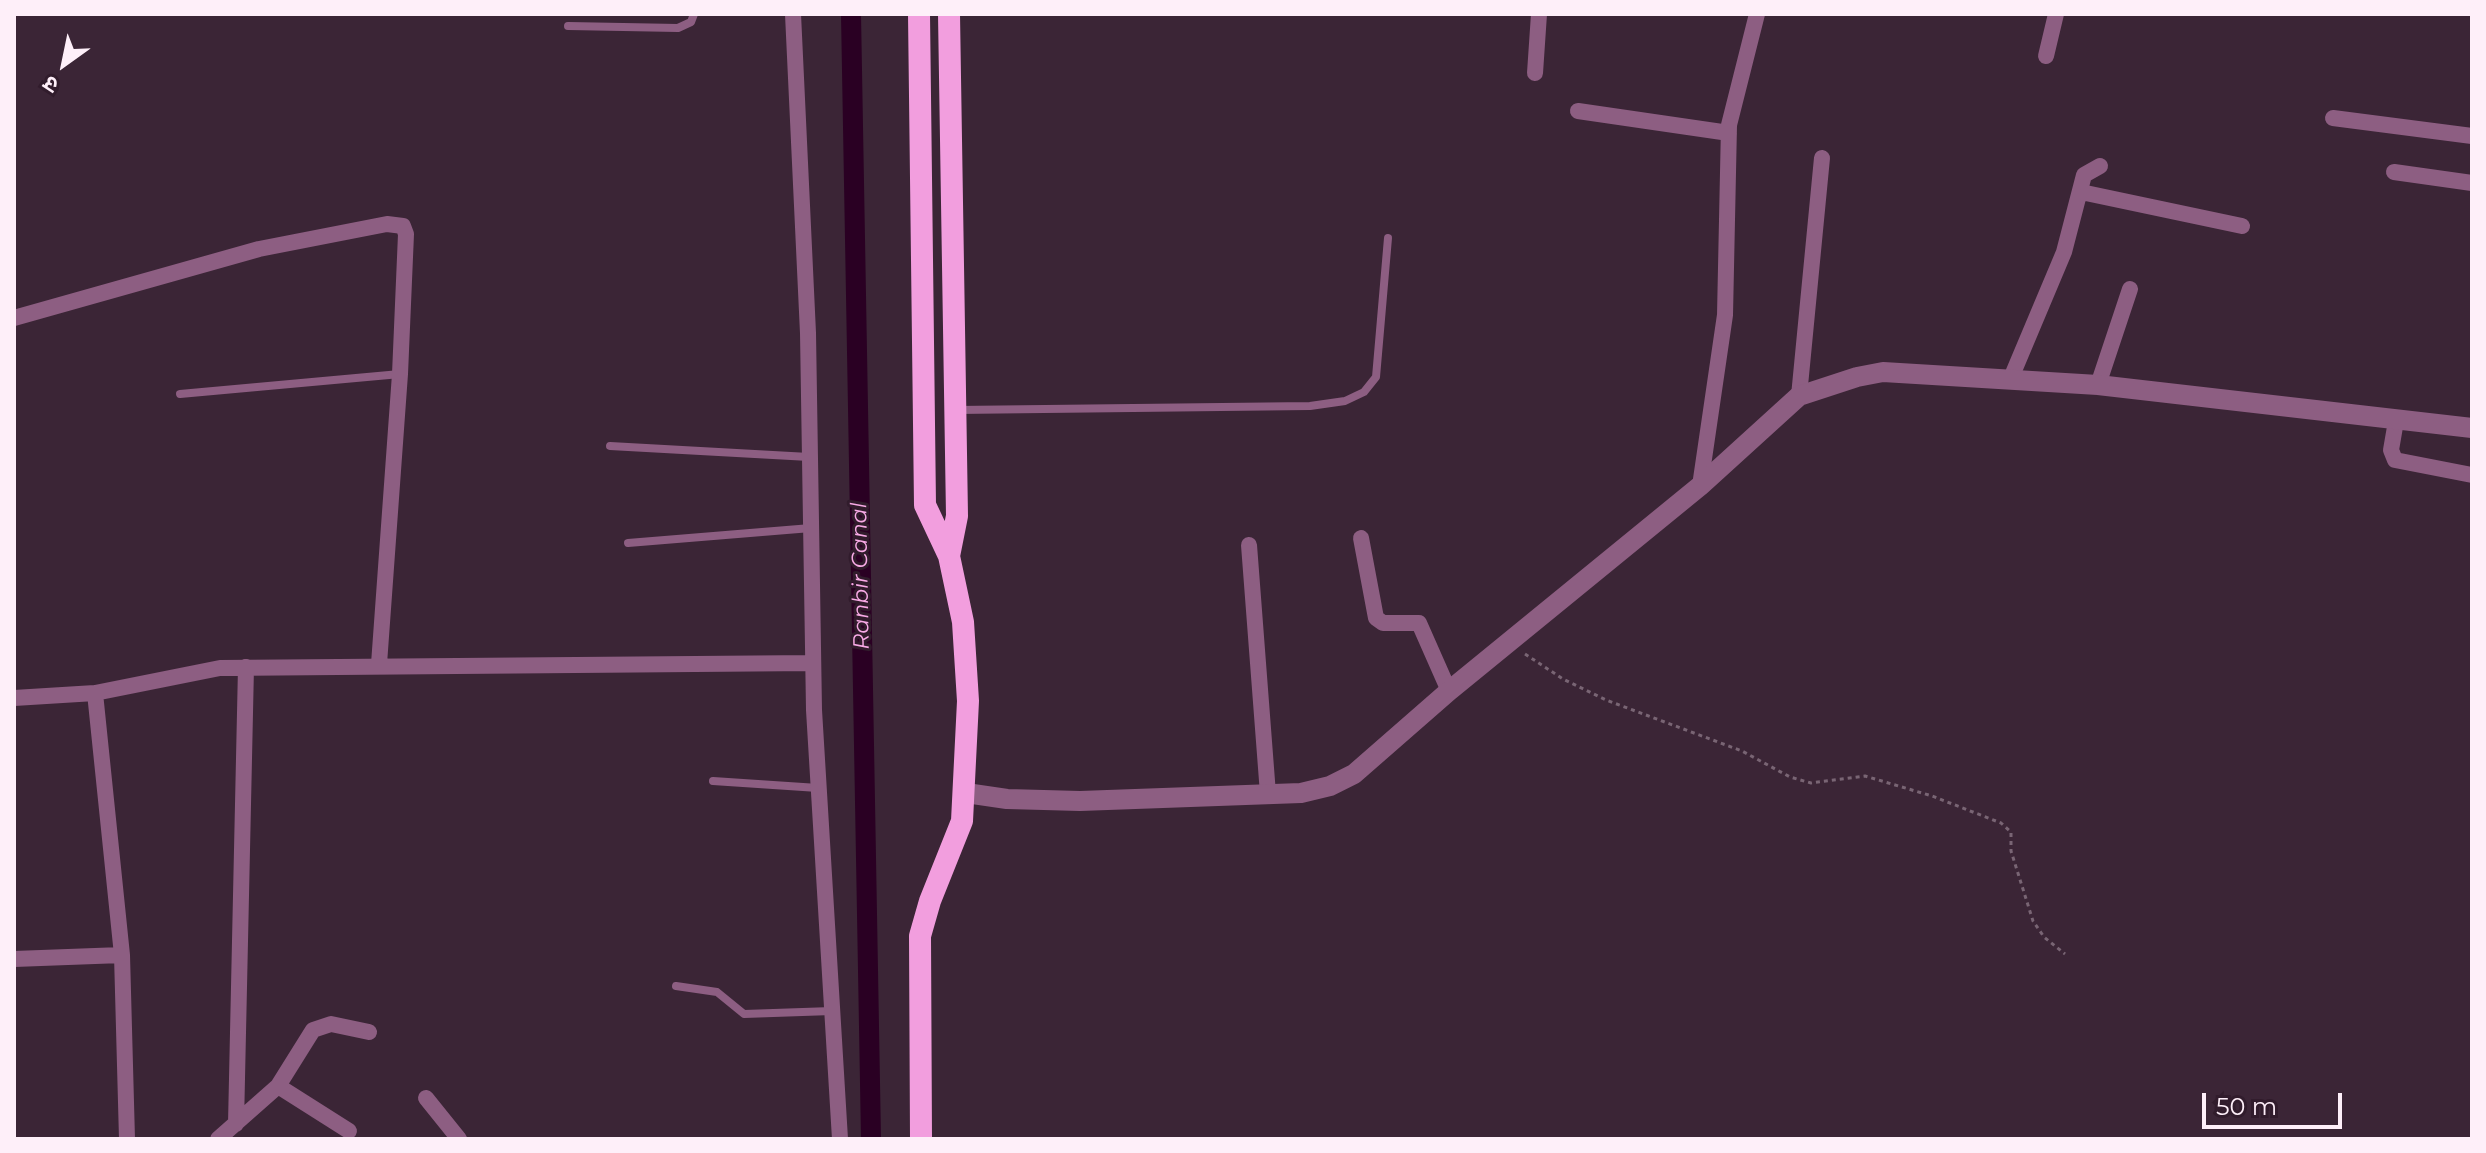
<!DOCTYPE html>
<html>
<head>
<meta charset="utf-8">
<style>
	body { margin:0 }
	#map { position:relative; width:2486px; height:1153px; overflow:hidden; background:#3b2536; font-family:Montserrat,"Noto Sans Devanagari",sans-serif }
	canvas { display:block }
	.frame { position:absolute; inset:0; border:16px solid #feeff9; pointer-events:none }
	.north { position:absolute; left:24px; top:24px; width:80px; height:80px; -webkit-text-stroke:6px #311c2c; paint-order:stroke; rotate:213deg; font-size:22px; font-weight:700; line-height:32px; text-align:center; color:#feeff9 }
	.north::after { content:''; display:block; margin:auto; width:28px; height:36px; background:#feeff9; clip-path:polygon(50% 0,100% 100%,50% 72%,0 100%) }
	.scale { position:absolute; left:2202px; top:1093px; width:140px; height:36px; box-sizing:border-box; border:4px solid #feeff9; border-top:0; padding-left:10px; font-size:24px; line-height:28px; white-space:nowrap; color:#feeff9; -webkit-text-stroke:6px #311c2c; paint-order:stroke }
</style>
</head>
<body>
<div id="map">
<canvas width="2486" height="1153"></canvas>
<div class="frame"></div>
<div class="north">उ</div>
<div class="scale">50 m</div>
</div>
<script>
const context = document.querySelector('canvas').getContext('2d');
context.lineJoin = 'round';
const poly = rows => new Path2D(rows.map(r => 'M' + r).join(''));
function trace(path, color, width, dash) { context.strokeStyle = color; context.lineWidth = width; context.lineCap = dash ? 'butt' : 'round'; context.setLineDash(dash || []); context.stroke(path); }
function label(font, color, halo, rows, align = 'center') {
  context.font = font + ' Montserrat,sans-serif'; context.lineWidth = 6; context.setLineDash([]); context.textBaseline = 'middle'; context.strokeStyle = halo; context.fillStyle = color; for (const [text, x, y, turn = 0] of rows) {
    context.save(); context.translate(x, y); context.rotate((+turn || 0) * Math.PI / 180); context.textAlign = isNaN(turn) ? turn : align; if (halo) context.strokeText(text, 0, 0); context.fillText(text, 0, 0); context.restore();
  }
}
trace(poly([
	[851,14,871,1139]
]), '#2a0023', 20);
trace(poly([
	[1525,654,1563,679,1606,700,1742,751,1790,777,1811,783,1865,776,1932,796,2001,823,2011,832,2011,851,2033,921,2044,937,2065,954]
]), '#796574', 3, [4, 4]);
trace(poly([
	[568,26,678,28,691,22,694,14],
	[180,394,400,374],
	[956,410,1310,406,1345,401,1364,392,1376,377,1388,238],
	[610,446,809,457],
	[628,543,811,528],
	[713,781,818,788],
	[676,986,717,992,744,1014,832,1011]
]), '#8d5e82', 8);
trace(poly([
	[793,14,808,333,814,710,840,1139],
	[2046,56,2056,14],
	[1535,73,1539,14],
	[1578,111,1729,133],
	[2333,118,2472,136],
	[2394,172,2472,183],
	[2081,192,2242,226],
	[14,318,259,249,387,224,403,226,406,234,400,374,379,664],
	[2011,378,2064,252,2084,175,2100,166],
	[2098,385,2130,289],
	[1799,396,1822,158],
	[2396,421,2391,450,2395,460,2472,475],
	[1700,486,1725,315,1729,125,1757,14],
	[1361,538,1376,618,1383,623,1419,623,1449,691],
	[1249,545,1268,794],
	[95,693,122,955],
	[14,698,95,693,220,668,813,663],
	[14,959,122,955,127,1139],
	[278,1086,349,1131],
	[426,1098,459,1139],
	[236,1124,246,667],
	[218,1139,278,1086,313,1030,331,1024,369,1032]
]), '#8d5e82', 16);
trace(poly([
	[966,793,1007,799,1080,801,1301,793,1330,786,1354,774,1449,691,1700,486,1799,396,1857,377,1883,372,2098,385,2472,428]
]), '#8d5e82', 20);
trace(poly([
	[919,14,925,505,949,556,963,622,968,701,962,821,930,901,920,936,921,1139],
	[949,14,957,516,949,556]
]), '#f29ede', 22);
label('italic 22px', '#f8aae6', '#311c2c', [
	["Ranbir Canal",861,576,-91]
]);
</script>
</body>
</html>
